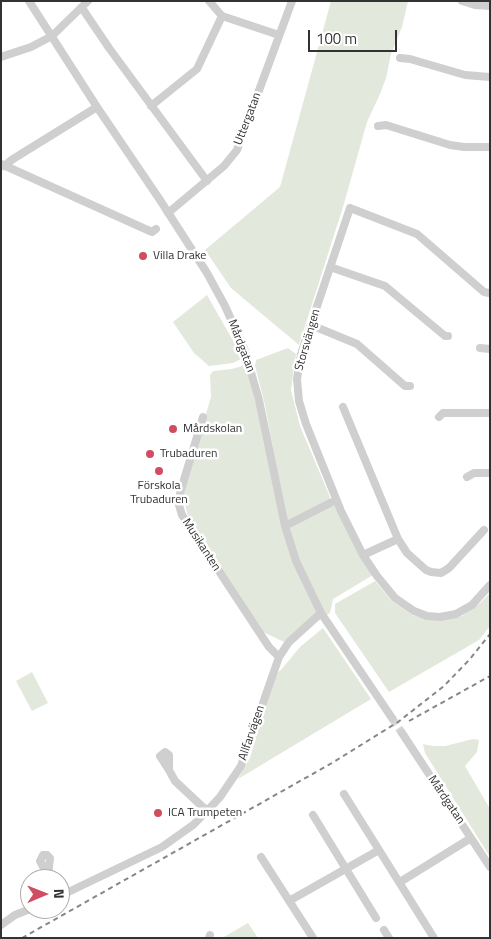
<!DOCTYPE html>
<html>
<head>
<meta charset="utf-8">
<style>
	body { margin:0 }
	#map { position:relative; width:491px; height:939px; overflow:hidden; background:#fff; font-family:"Titillium Web",sans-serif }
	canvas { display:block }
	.frame { position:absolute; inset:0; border:2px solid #323232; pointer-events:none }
	.north { position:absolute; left:20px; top:869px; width:50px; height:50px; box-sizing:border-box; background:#fff; border:1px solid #adadad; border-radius:50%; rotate:89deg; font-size:14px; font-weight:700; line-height:20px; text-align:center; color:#323232 }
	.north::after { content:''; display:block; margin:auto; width:18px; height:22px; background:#d14c60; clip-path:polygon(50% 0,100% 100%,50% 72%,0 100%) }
	.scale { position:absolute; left:308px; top:30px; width:89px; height:22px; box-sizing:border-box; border:2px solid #323232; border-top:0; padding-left:6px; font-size:15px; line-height:18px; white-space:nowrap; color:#323232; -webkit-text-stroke:4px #fff; paint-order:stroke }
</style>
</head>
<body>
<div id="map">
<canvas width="491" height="939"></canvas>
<div class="frame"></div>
<div class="north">N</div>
<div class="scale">100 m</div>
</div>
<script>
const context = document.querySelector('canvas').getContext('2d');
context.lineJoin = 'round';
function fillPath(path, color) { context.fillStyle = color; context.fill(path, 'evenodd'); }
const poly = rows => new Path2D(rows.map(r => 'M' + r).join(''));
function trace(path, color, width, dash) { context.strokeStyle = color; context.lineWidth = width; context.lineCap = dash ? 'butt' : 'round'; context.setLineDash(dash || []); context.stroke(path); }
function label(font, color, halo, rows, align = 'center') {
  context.font = font + ' "Titillium Web",sans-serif'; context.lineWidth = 5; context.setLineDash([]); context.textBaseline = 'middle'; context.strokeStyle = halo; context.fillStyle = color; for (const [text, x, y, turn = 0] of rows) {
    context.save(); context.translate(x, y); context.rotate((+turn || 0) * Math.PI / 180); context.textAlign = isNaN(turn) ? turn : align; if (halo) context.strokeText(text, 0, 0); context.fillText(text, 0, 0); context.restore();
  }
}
fillPath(poly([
	[331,1,408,1,402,27,391,54,386,78,380,94,367,122,343,207,299,345,231,288,205,250,280,187],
	[207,295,243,358,233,363,209,366,194,353,173,322],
	[288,348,296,354,291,390,300,426,330,497,328,502,290,521,286,519,265,405,255,366,256,360],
	[245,365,257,407,283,525,317,612,284,642,263,632,189,520,182,494,211,397,210,375,213,371,232,369],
	[331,504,336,506,373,575,333,599,330,613,325,616,299,561,289,529,292,525],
	[375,581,392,601,414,616,441,620,462,616,479,604,490,593,490,626,479,640,389,692,335,613,335,604],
	[323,628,371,699,238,779,250,758,275,673,280,671,300,647],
	[32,672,48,703,32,711,16,681],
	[473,739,479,740,477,752,465,766,490,809,490,857,425,753,423,744,433,746,445,746],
	[248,923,258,938,222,938]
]), '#e3e8dd');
trace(poly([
	[392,718,402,733]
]), '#d6d6d6', 8, [8, 4]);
trace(poly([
	[29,1,97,107,160,200,207,273,225,306,244,348,259,400,285,526,296,561,321,613,392,718],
	[209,1,222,16,279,35],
	[462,1,475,5,490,6],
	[82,8,109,48,207,181],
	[1,57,31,47,52,36,88,1],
	[400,58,410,59,465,75,490,77],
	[151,106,197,69,222,16],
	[378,126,386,125,450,145,464,147,490,147],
	[1,164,152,232,156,229],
	[4,166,13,159,97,107],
	[168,213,224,166,237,150,292,1],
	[330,267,385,286,445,336,448,336],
	[489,293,484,292,417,234,350,208,301,354,297,379,299,401,306,424,341,511,363,555,377,576,395,598,414,611,427,616,440,617,456,614,472,605,490,585],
	[311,325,357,344,405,386,410,386],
	[480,348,490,349],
	[343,407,398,539,407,553,426,570,431,572,441,573,449,568,484,530],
	[203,417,180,493,179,505,182,515,269,647,279,657],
	[439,417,443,413,490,413],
	[467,477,474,473,490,473],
	[285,526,336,500],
	[363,555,398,539],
	[402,733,490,867],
	[169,770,160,756,165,752,169,755,169,770,175,781,207,811],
	[344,794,434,938],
	[313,815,376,918],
	[261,857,313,938],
	[48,876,50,858,47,855,43,855,40,861,50,879],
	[400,882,471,838],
	[60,896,162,847,193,825,207,811,220,797,241,766,279,657,289,642,321,613],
	[289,901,379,850],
	[1,925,15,915,30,909],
	[384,930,389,938],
	[209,938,210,935]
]), '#cfcfcf', 8);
trace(poly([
	[409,721,490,676],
	[22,938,332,763,398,722,444,686,470,659,490,634]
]), '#878787', 2, [5, 4]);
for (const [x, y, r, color] of [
	[143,256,5,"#d14c60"],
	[173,429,5,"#d14c60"],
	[150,454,5,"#d14c60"],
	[159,471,5,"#d14c60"],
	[158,813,5,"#d14c60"]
]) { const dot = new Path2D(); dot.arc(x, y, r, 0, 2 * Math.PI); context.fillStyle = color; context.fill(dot); trace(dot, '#fff', 2); }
label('12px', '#323232', '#fff', [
	["Uttergatan",248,119,-69],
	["Storsvängen",308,340,-74],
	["Mårdgatan",241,346,69],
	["Musikanten",201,545,57],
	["Allfarvägen",252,733,-71],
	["Mårdgatan",446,800,56]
]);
label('12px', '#323232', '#fff', [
	["Villa Drake",153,256],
	["Mårdskolan",183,429],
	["Trubaduren",160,454],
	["Förskola",159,486,"center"],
	["Trubaduren",159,500,"center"],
	["ICA Trumpeten",168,813]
], 'left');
</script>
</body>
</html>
